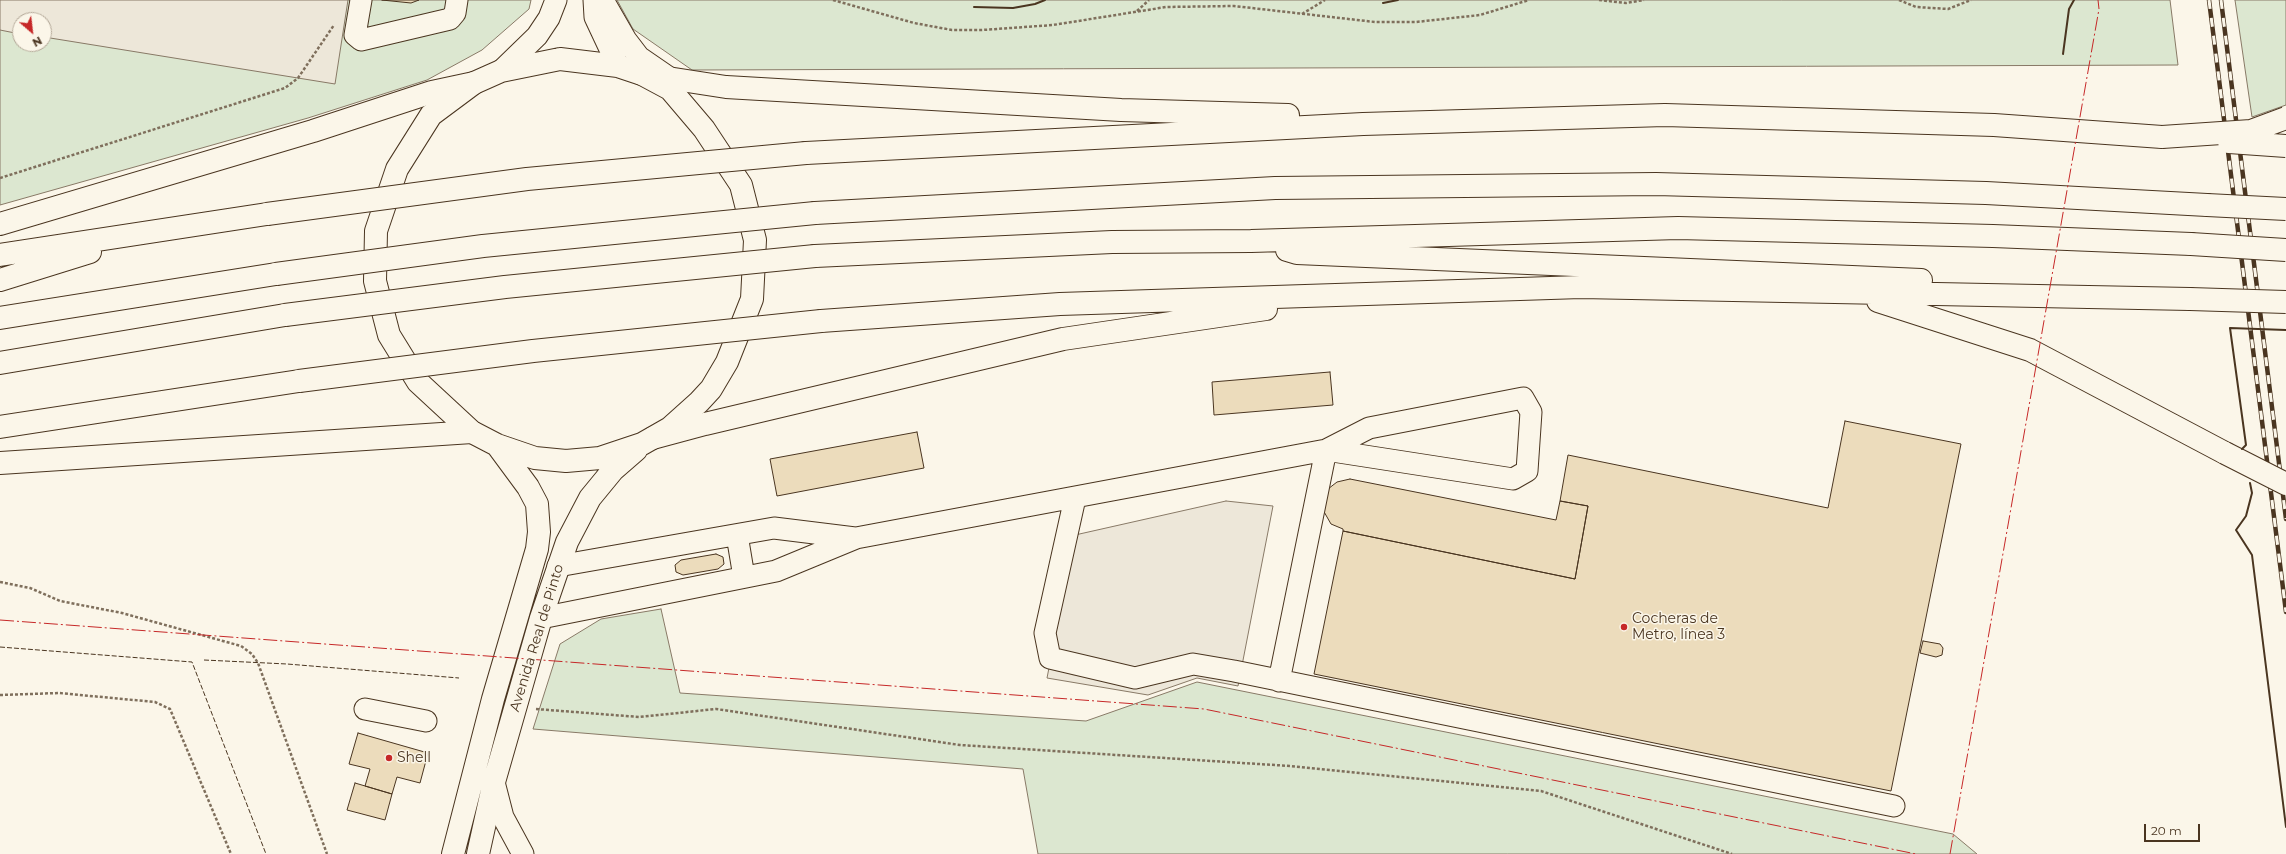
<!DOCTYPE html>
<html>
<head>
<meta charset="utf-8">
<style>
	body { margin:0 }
	#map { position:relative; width:2286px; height:854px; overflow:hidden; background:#fbf6e9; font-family:Montserrat,sans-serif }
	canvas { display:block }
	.north { position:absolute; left:12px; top:12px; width:40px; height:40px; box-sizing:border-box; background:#fbf6e9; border:1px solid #b4a999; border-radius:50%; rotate:152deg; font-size:11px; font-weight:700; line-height:16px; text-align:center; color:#4a3520 }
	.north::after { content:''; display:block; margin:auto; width:14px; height:18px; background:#c62828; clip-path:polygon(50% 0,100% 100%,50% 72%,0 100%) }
	.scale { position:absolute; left:2144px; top:824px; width:56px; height:18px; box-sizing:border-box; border:2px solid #4a3520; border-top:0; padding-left:5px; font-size:12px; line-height:14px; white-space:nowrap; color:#4a3520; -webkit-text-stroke:3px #fbf6e9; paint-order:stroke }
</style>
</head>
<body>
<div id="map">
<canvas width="2286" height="854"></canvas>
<div class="north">N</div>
<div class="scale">20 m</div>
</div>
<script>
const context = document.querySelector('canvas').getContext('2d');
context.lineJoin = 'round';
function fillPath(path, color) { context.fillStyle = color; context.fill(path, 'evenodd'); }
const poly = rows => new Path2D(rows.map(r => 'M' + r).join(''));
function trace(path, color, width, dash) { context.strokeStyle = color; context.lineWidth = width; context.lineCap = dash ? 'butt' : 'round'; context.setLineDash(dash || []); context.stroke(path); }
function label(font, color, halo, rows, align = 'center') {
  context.font = font + ' Montserrat,sans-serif'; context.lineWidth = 3; context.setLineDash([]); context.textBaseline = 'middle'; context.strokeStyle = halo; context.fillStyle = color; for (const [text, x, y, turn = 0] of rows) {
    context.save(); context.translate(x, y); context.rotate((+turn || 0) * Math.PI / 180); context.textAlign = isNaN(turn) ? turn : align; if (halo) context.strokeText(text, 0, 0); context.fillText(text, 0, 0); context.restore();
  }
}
const green = poly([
	[0,0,531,0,529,9,482,50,427,80,308,118,0,205,0,0],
	[20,20,44,20,44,44,20,44,20,20],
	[617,0,2170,0,2178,65,692,70,633,29,617,0],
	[2235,0,2286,0,2286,105,2252,117,2235,0],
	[661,609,680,693,1086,721,1197,682,1953,834,1977,854,1038,854,1023,769,533,729,560,644,601,619,661,609]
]);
fillPath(green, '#dce7d0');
trace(green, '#887966', 1);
const parking = poly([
	[0,0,348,0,335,84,44,37,44,20,20,20,20,34,0,30,0,0],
	[1226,501,1273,506,1238,686,1197,678,1148,695,1047,678,1075,535,1226,501]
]);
fillPath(parking, '#ede7d9');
trace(parking, '#887966', 1);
const building = poly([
	[382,0,419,0,411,3,382,0],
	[1330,372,1333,405,1214,415,1212,382,1330,372],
	[1845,421,1961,444,1891,791,1314,674,1343,531,1575,579,1588,506,1560,501,1568,455,1828,508,1845,421],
	[917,432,924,468,777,496,770,459,917,432],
	[1350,479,1556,520,1560,501,1588,506,1575,579,1343,531,1343,529,1331,524,1323,510,1328,489,1337,482,1350,479],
	[716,554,723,557,724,564,718,569,683,575,676,572,675,565,681,560,716,554],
	[1923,641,1940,644,1943,648,1942,655,1936,657,1920,653,1923,641],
	[358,733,428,753,420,783,397,777,392,794,365,786,370,769,349,764,358,733],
	[355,783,392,794,385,820,347,810,355,783]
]);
fillPath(building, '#ecdcbc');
trace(building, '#4a3520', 1);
const minor = poly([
	[361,0,355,35,361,40,450,19,455,13,457,0],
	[594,0,595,17,618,66],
	[603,0,626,40,639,57,671,79],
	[501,71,537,36,549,18,556,0],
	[1075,498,1045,633,1050,658,1135,678,1193,664,1234,671,1894,806],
	[737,535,744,577],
	[558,566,774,528,855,538],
	[541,618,776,571,856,538,1326,450,1369,428,1523,398,1531,412,1527,471,1513,479,1326,450],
	[1279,681,1326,450],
	[365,709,426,721],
	[494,782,503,817,523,854]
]);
const major = poly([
	[560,59,618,66,642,74,670,89,704,129,741,185,755,240,752,299,727,362,711,389,699,402,670,428,642,444,600,458,566,461,535,458,497,445,472,432,418,382,389,335,375,281,376,231,397,169,431,115,474,83,501,71,560,59],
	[453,854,493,699,537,549,539,532,537,504,528,487,497,445],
	[478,854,494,782,541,618,567,542,590,498,613,470,636,450]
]);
const highway = poly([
	[642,74,726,87,1121,110,1288,115],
	[806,153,1363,124,1665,115,1994,125,2162,137],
	[815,213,1275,188,1656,184,1986,193,2207,205],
	[0,224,313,131,432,92,474,83],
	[1287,250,1297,253,1921,280],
	[0,255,267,214],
	[815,256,1112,242,1251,241,1678,228,1993,236,2191,244],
	[0,280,90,252],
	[1878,301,2030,350,2225,453],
	[0,318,276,274],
	[821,321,1060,304,1581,287,2190,299],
	[0,363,285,315],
	[0,427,299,381],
	[653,438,705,424,1063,339,1266,309],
	[0,463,472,432]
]);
trace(minor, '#4a3520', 23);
trace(major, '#4a3520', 24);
trace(highway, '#4a3520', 24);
trace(poly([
	[833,0,914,23,952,30,982,30,1053,25,1166,7,1234,6,1375,22,1416,22,1480,15,1529,0],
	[1599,0,1626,3,1644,0],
	[1899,0,1916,7,1948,9,1971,0],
	[1137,11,1149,0],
	[1302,14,1325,0],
	[0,178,285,88,298,78,334,25],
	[0,582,30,588,60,601,122,613,241,646,252,654,258,663,327,854],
	[0,695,59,693,155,702,170,709,231,854],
	[536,709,639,717,716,709,960,745,1290,766,1541,791,1732,854]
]), '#7f6f5c', 2.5, [3, 2]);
trace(minor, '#fbf6e9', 21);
trace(major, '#fbf6e9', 22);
trace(highway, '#fbf6e9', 22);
const rail = poly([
	[2209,0,2286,612],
	[2221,0,2286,519]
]);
trace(rail, '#4a3520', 4.5);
trace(rail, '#fbf6e9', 3, [9]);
const highwayBridge = poly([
	[2162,137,2251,131,2286,118],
	[2229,142,2286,146],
	[2207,205,2286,209],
	[267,214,527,179,806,153],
	[2191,244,2286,250],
	[276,274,483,246,815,213],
	[2190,299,2286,302],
	[285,315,505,287,815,256],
	[299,381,533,351,821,321],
	[2225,453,2286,484]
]);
trace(highwayBridge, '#4a3520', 24, []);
trace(highwayBridge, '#fbf6e9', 22);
trace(poly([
	[0,647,192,662,266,854],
	[204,660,287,664,459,678]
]), '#4a3520', 1, [5, 2]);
trace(poly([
	[1383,3,1398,0],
	[974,7,1013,8,1035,4,1045,0],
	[2063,54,2069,9,2074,0],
	[2242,449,2246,445,2230,328,2286,330],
	[2250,483,2252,493,2246,516,2236,530,2252,555,2286,827]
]), '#4a3520', 2);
trace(poly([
	[0,620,1204,709,1916,854],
	[1950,854,2099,9,2098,0]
]), '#c62828', 1, [14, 3, 2, 3]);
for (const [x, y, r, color] of [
	[1624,627,4,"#c62828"],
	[389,758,4,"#c62828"]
]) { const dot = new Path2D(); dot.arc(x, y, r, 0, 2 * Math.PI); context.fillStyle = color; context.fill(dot); trace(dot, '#fbf6e9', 1.5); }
label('14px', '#4a3520', '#fbf6e9', [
	["Cocheras de",1632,619],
	["Metro, línea 3",1632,635],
	["Shell",397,758]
], 'left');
label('14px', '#4a3520', '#fbf6e9', [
	["Avenida Real de Pinto",537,638,-73]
]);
</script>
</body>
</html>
